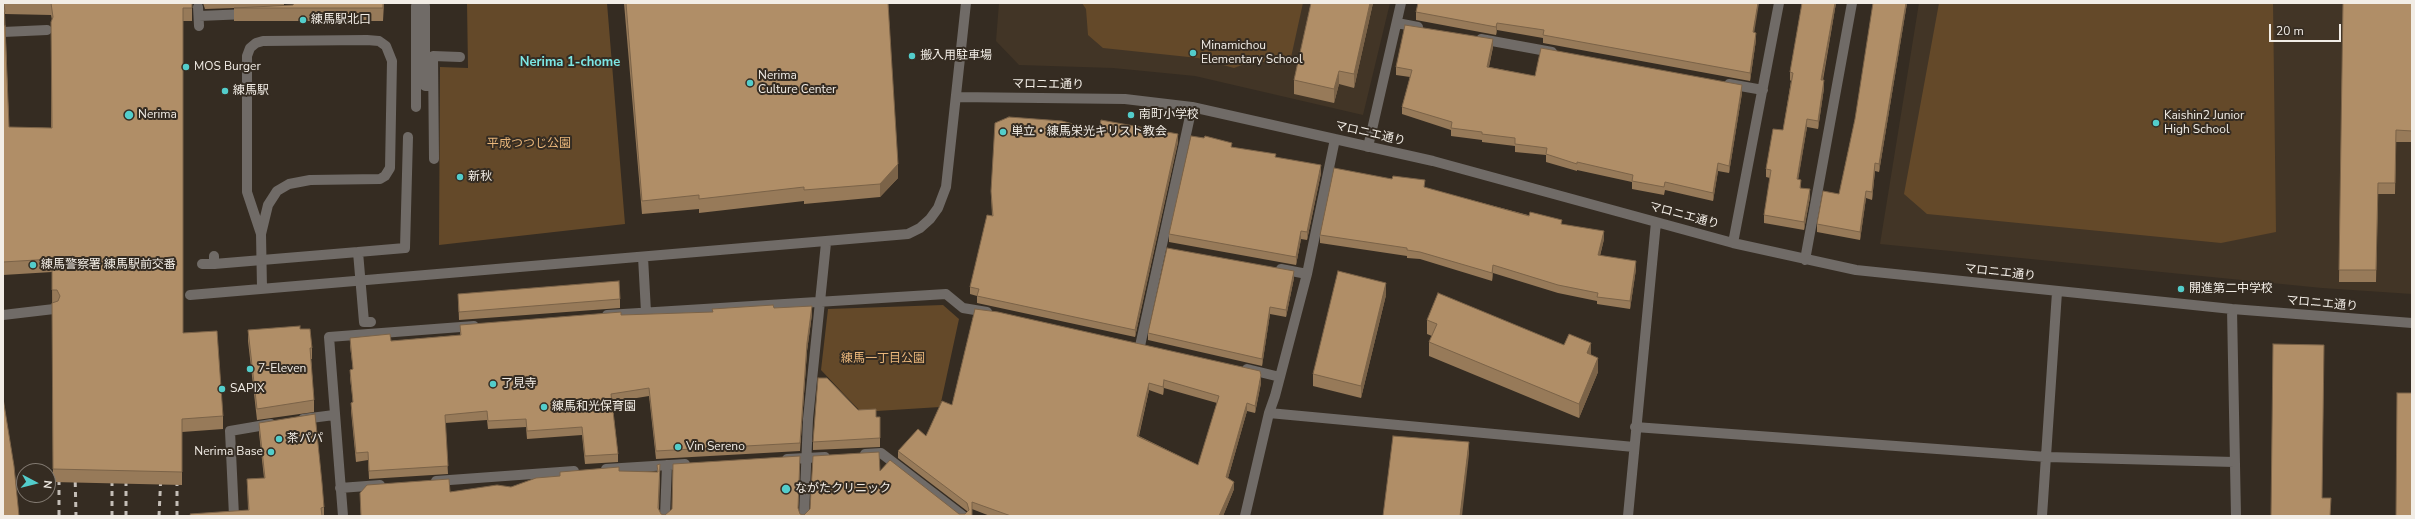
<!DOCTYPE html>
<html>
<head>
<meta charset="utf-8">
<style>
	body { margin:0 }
	#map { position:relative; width:2415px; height:519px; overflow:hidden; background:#352c22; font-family:"Nunito Sans",sans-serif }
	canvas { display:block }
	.frame { position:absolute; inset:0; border:4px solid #f2ede6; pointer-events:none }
	.north { position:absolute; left:16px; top:463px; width:40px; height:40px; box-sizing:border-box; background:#352c22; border:1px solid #817970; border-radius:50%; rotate:97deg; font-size:11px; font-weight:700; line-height:16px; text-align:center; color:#f2ede6 }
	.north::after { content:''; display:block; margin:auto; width:14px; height:18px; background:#53cdcb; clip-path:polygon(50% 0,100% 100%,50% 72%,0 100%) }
	.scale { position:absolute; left:2269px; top:24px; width:72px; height:18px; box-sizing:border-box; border:2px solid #f2ede6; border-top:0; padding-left:5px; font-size:12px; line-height:14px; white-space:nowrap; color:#f2ede6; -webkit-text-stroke:3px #352c22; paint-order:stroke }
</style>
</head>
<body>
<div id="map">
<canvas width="2415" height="519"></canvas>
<div class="frame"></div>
<div class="north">N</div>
<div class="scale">20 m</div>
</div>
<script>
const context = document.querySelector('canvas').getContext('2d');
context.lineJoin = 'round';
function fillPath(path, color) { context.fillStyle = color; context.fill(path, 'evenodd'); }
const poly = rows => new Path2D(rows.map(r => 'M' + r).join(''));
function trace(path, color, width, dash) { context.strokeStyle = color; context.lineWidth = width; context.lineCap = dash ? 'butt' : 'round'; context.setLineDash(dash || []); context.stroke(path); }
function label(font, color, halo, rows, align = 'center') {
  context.font = font + ' "Nunito Sans","Noto Sans JP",sans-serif'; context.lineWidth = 4; context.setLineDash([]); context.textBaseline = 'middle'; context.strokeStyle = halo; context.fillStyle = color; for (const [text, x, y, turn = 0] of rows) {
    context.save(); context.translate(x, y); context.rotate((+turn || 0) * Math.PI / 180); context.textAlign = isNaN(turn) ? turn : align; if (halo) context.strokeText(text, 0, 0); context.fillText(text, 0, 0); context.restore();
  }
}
fillPath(poly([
	[999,3,1390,3,1363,115,1195,76,1113,68,1019,65,996,41],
	[1919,3,2412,3,2412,294,2322,288,1880,244]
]), '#423526');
fillPath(poly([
	[467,3,607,3,625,224,439,245,440,67,468,68],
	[1082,3,1303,3,1290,62,1276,65,1255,60,1234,68,1198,58,1103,48,1088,35,1086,9],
	[1939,3,2273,3,2276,232,2221,243,1927,214,1904,194],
	[943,305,959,319,940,407,861,412,821,370,828,309]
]), '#644929');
trace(poly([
	[198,7,199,26],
	[199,16,247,14],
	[1397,23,1418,27],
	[3,32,47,30],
	[1481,39,1552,52],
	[1729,84,1763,90],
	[956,97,1125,99,1192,107,1433,161,1733,243,1856,270,2232,309,2412,323],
	[416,107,416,6,425,6,425,86,433,86],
	[1368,147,1401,3],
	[434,159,433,56,460,57],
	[261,234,247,192,247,56,250,48,256,43,263,41,367,40,379,41,386,46,392,61,390,168,385,176,380,179,310,180,289,184,277,191,268,205,261,234,262,288],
	[1733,243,1779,3],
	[643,257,646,312],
	[1805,260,1852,3],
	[202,264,214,264],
	[1281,269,1307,274],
	[190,295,908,234,920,228,930,219,938,208,946,187,966,3],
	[2232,309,2236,516],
	[3,315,54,309],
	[607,315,946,294,963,308,987,312],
	[1140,346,1192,107],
	[1247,369,1280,377],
	[1269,413,1634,447],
	[303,419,334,415],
	[1635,427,2047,457,2234,462],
	[865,454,881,453,963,516],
	[787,459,825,457],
	[606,469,685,464],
	[436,481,574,471],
	[340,488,380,485],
	[234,516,230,431,271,424],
	[343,516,329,337,474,326],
	[665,516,667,465],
	[804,516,808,419,826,243],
	[1245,516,1269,413,1275,396,1307,274,1335,139],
	[1628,516,1656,222],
	[2042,516,2057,292]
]), '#706b67', 10);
trace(poly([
	[59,470,59,516],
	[75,472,76,516],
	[112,516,112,473],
	[126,516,126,473],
	[159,516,161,473],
	[177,516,177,473]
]), '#c4beb7', 3, [5, 5]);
trace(poly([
	[214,256,214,264,358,252],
	[371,322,364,322,358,252,405,248,408,137]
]), '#706b67', 10);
fillPath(poly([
	[3,3,194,3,192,4,192,21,183,21,183,333,223,416,223,429,182,432,182,485,53,482,52,272,3,275],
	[5,14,51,15,52,20,51,128,9,127],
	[203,3,284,3,284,5,384,3,383,21,234,21,234,8,205,9],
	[624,3,888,3,898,178,880,197,804,204,804,201,699,213,699,209,642,214],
	[1311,3,1373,3,1354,88,1339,84,1334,103,1294,94,1294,80],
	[1802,3,1836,3,1823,80,1824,88,1818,129,1807,127,1798,179,1801,188,1810,197,1804,230,1764,223,1764,215,1770,178,1766,177,1766,169,1783,130,1791,81,1790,80,1790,72],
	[1907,3,1879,172,1875,171,1872,200,1866,198,1860,240,1817,232,1817,224,1839,194,1855,119],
	[2343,3,2412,3,2412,142,2396,142,2395,194,2378,194,2376,282,2339,282],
	[1416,12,1754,32,1756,40,1750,81,1543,43,1543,38,1497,30,1496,35,1416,20],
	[1493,47,1489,67,1535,76,1742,93,1729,173,1718,171,1713,201,1665,190,1664,195,1632,189,1632,182,1577,170,1577,171,1546,162,1546,155,1515,152,1515,146,1482,142,1482,140,1451,136,1451,130,1402,114,1402,107,1410,77,1396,75,1396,67],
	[1099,131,1178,142,1135,337,977,303,977,296,970,294,970,287,992,216,991,191],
	[1232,147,1276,157,1321,173,1307,240,1301,239,1296,265,1169,242,1169,234],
	[1392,179,1562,224,1604,239,1600,256,1636,269,1630,309,1597,304,1597,301,1558,293,1493,273,1492,281,1420,259,1407,258,1407,256,1320,243,1320,235],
	[1294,278,1286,317,1270,314,1262,366,1148,340,1148,333],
	[458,294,620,299,620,308,459,320],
	[1386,295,1361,398,1313,386,1313,374],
	[774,308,812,314,807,351,800,451,656,459,649,396,612,402,618,454,618,462,585,464,582,435,527,439,526,427,488,429,487,420,445,423,448,474,369,479,368,460,356,462,351,411,351,403,353,402,350,378,350,370,353,369,350,346,350,338,391,341,460,335,460,325,621,315,712,312],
	[975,309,1261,383,1255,413,1247,411,1228,478,1234,489,1223,516,990,516,972,509,972,516,361,516,360,493,450,492,511,487,560,476,619,471,657,472,657,465,660,472,659,509,661,514,665,515,800,464,798,509,800,514,804,515,880,471,959,514,965,514,967,512,967,511,898,458,898,451,926,436,952,405],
	[1164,388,1217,403,1198,465,1139,436,1149,390,1163,395],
	[1427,320,1564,345,1591,355,1598,372,1579,418,1429,356,1429,342,1432,336,1427,334],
	[300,329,312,348,312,359,311,359,314,400,314,412,257,420,248,341,248,330],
	[858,410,876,417,880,417,880,447,813,450,813,442],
	[259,423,324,507,324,516,190,516,248,510,247,479,264,478,259,433]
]), '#977a59');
fillPath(poly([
	[1370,3,1373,3,1354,88,1354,74],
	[1758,3,1759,3,1753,40,1753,32],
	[1835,3,1836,3,1821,88,1821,80],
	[1906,3,1907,3,1879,172,1879,164],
	[5,12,5,25,3,26,3,13],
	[1497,23,1497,30,1496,35,1496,27],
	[1756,33,1756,40,1750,81,1750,73],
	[1493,39,1493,47,1487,75,1487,67],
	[1339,71,1339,84,1334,103,1334,89],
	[1824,80,1824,88,1818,129,1818,121],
	[1742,85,1742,93,1729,173,1729,166],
	[1807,119,1807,127,1797,187,1797,179],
	[1178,134,1178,142,1135,337,1135,330],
	[1718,163,1718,171,1713,201,1713,193],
	[1875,163,1875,171,1872,200,1872,192],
	[898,164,898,178,880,197,880,184],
	[1321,165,1321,173,1307,240,1307,232],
	[1810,189,1810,197,1804,230,1804,222],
	[1866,191,1866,198,1860,240,1860,232],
	[1301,231,1301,239,1296,265,1296,257],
	[1604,231,1604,239,1598,263,1598,255],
	[1636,261,1636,269,1630,309,1630,301],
	[1493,265,1493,273,1492,281,1492,273],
	[1294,271,1294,278,1286,317,1286,310],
	[1386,283,1386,295,1361,398,1361,386],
	[812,306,812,314,807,351,800,451,807,343],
	[1270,307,1270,314,1262,366,1262,359],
	[1591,343,1591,357,1587,353],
	[1598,358,1598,372,1579,418,1579,404],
	[1261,375,1261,383,1255,413,1255,406],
	[1164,380,1164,388,1163,395,1163,387],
	[1149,383,1149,390,1137,443,1137,436],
	[1247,403,1247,411,1226,485,1226,477],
	[1469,442,1469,454,1462,516,1460,516],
	[1234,482,1234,489,1223,516,1219,516]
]), '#7b6348');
const building = poly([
	[3,3,4,3,5,12,3,13,3,3],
	[51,3,192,3,192,8,183,8,183,333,217,331,223,416,182,419,182,472,53,469,52,303,58,301,60,296,57,290,52,290,52,259,3,262,3,25,5,25,9,127,52,128,51,22,53,17,51,3],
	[294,3,383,3,383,8,234,8,293,5,294,3],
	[626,3,888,3,898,164,880,184,804,190,804,187,699,199,699,195,642,201,626,3],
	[1311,3,1370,3,1354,74,1339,71,1334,89,1294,80,1311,3],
	[1418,3,1758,3,1753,32,1756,33,1750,73,1543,35,1544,30,1497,23,1496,27,1416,12,1418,3],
	[1802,3,1835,3,1821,80,1824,80,1818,121,1807,119,1797,179,1801,180,1800,188,1810,189,1804,222,1764,215,1771,170,1766,169,1773,129,1783,130,1793,73,1790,72,1802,3],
	[1873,3,1906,3,1879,164,1875,163,1872,192,1866,191,1860,232,1817,224,1823,191,1839,194,1855,119,1873,3],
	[2343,3,2412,3,2412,131,2396,130,2395,183,2378,183,2376,270,2339,270,2343,3],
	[1405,25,1493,39,1487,67,1535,76,1541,48,1742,85,1729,166,1718,163,1713,193,1665,182,1664,187,1632,181,1633,175,1577,162,1577,164,1546,154,1547,148,1515,144,1515,138,1482,134,1482,132,1451,128,1452,122,1402,107,1412,70,1396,67,1405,25],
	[1009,117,1062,121,1099,131,1101,120,1178,134,1135,330,977,296,979,289,970,287,987,215,993,216,991,191,995,123,1009,117],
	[1191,136,1204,138,1205,136,1232,143,1231,147,1276,154,1275,157,1321,165,1307,232,1301,231,1296,257,1169,234,1191,136],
	[1334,168,1392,179,1393,176,1425,180,1424,187,1529,216,1530,212,1562,220,1561,224,1604,231,1598,255,1636,261,1630,301,1597,297,1598,293,1558,285,1493,265,1492,273,1420,252,1407,250,1407,248,1320,235,1334,168],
	[1167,248,1294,271,1286,310,1270,307,1262,359,1148,333,1167,248],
	[1338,271,1386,283,1361,386,1313,374,1338,271],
	[619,281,620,299,459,312,458,294,619,281],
	[1438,293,1564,345,1569,334,1591,343,1587,353,1598,358,1579,404,1429,342,1437,324,1427,320,1438,293],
	[773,305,774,308,812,306,807,343,800,443,656,451,649,388,611,394,618,454,585,456,582,427,527,431,526,419,488,421,487,411,445,415,448,466,369,471,368,452,356,453,351,403,353,402,350,370,353,369,350,338,390,334,391,341,461,335,460,325,621,312,621,315,713,312,712,309,773,305],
	[975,309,998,312,1260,371,1261,375,1255,406,1247,403,1226,477,1234,482,1219,516,1011,516,972,502,972,516,361,516,360,493,367,485,449,479,450,492,497,485,511,487,536,478,560,476,560,472,619,467,619,471,658,472,657,465,660,464,658,508,661,514,665,515,672,509,673,464,800,456,798,508,800,514,804,515,810,509,813,456,879,452,880,471,890,460,959,514,965,514,969,510,967,503,898,451,918,429,926,436,942,401,952,405,975,309],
	[1164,380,1219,396,1198,465,1137,436,1149,383,1163,387,1164,380],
	[300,326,300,329,310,329,312,348,310,348,314,400,257,409,248,330,300,326],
	[2273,344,2324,345,2322,498,2331,498,2330,516,2271,516,2273,344],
	[818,378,827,378,858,410,876,409,876,417,880,417,880,438,813,442,818,378],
	[2397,393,2412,393,2412,516,2396,516,2397,393],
	[3,398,14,466,19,516,3,516,3,398],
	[315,414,322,483,324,507,321,508,322,516,191,516,190,514,249,510,247,479,265,478,259,423,315,414],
	[1393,436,1469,442,1460,516,1383,516,1393,436]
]);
fillPath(building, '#b08e67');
trace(building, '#7b6348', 1);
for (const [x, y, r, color] of [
	[303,20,4,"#53cdcb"],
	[1193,53,4,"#53cdcb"],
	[912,56,4,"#53cdcb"],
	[186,67,4,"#53cdcb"],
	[750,83,4,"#53cdcb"],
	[225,91,4,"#53cdcb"],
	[129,115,5,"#53cdcb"],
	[1131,115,4,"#53cdcb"],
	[2156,123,4,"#53cdcb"],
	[1003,132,4,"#53cdcb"],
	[460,177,4,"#53cdcb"],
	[33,265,4,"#53cdcb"],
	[2181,289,4,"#53cdcb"],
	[250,369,4,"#53cdcb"],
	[493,384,4,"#53cdcb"],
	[222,389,4,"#53cdcb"],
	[544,407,4,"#53cdcb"],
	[279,439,4,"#53cdcb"],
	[678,447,4,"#53cdcb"],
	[271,452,4,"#53cdcb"],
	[786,489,5,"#53cdcb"]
]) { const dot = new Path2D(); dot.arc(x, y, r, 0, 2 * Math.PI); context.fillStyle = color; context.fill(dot); trace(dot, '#352c22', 1.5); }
label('12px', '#f2ede6', '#352c22', [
	["練馬駅北口",311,20],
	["Minamichou",1201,46],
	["Elementary School",1201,60],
	["搬入用駐車場",920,56],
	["MOS Burger",194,67],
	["Nerima",758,76],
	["Culture Center",758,90],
	["練馬駅",233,91],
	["Nerima",138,115],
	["南町小学校",1139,115],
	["Kaishin2 Junior",2164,116],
	["High School",2164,130],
	["単立・練馬栄光キリスト教会",1011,132],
	["新秋",468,177],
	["練馬警察署 練馬駅前交番",41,265],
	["開進第二中学校",2189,289],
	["7-Eleven",258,369],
	["了見寺",501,384],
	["SAPIX",230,389],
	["練馬和光保育園",552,407],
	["茶パパ",287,439],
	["Vin Sereno",686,447],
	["Nerima Base",263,452,"right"],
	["ながたクリニック",795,489]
], 'left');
label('12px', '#f2ede6', '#352c22', [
	["マロニエ通り",1048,85,1],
	["マロニエ通り",1370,134,13],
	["マロニエ通り",1684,216,15],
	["マロニエ通り",2000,273,6],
	["マロニエ通り",2322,304,5]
]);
label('12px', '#eab77b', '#352c22', [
	["平成つつじ公園",529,144],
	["練馬一丁目公園",883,359]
]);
label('bold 13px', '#7ce7e5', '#352c22', [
	["Nerima 1-chome",570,63]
]);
</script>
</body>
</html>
